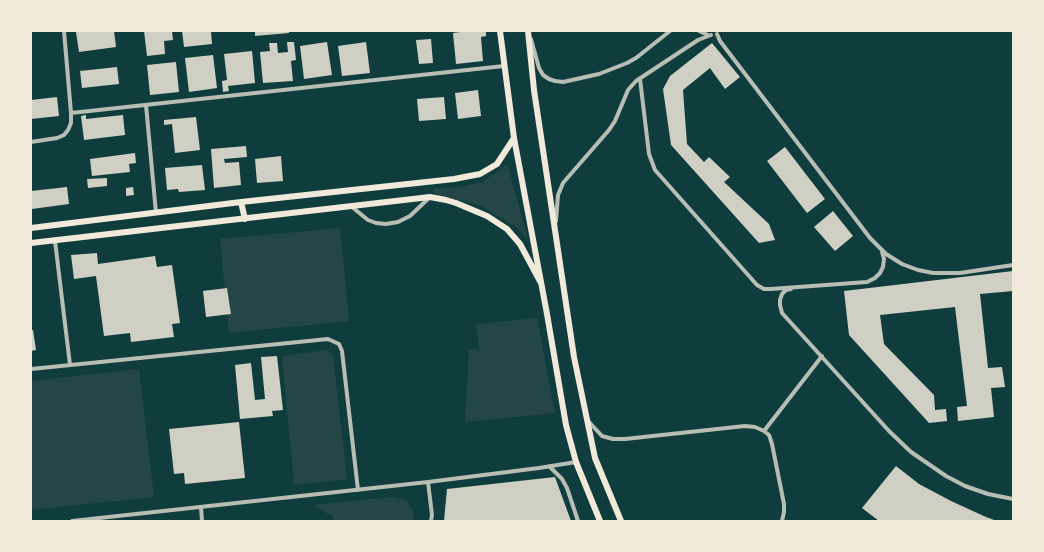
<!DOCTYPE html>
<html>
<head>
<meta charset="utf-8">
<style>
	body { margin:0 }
	#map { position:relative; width:1044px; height:552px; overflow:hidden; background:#0f3d3e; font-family:"Source Sans 3",sans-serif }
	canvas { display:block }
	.frame { position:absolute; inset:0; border:32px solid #f1e9da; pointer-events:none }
</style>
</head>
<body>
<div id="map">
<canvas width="1044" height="552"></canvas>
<div class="frame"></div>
</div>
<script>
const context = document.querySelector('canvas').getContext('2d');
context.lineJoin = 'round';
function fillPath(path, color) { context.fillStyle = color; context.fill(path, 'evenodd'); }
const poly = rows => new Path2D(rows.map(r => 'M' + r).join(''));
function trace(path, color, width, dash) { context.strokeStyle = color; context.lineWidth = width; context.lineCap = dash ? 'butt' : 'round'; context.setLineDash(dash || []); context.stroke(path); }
fillPath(poly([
	[505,166,508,166,528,240,518,228,479,205,434,194,434,189,465,186,482,182],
	[340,228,349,321,229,333,220,239],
	[537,318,555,413,465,422,469,350,479,349,476,324],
	[327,350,333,355,347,479,294,485,282,356],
	[139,369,154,497,31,510,31,381],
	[391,497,406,500,413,511,413,521,334,521,333,515,326,513,314,505]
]), '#244646');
fillPath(poly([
	[85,31,114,31,116,47,79,52,76,32],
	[144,31,172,31,173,40,164,41,165,54,147,56],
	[182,31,211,31,212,44,184,47],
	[255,31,289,31,289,33,255,36],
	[467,31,486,31,486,36,481,37,483,61,456,64,453,33],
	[431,39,433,63,419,64,416,40],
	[287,42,294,42,296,60,291,61,293,81,263,83,260,52,270,51,269,43,277,43,278,53,288,52],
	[327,42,332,75,304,79,300,46],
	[366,42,370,73,342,76,338,46],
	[712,43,740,77,725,89,710,68,683,90,687,144,704,162,709,157,730,177,724,182,769,224,775,240,759,243,671,145,663,89,670,76],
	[252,51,255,83,228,86,229,91,223,92,222,81,227,80,224,54],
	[213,55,217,88,189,92,185,58],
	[176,62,179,92,150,95,147,65],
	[117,67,119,84,82,88,80,71],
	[478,90,481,116,458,119,455,93],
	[57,97,59,116,31,119,31,100],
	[444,97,446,119,419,121,417,99],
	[86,115,86,119,123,115,125,135,84,140,81,116],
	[196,117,200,150,175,153,172,124,164,125,164,120],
	[246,146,247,157,224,159,225,163,239,162,241,185,214,188,211,149],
	[785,147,825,199,807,213,767,161],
	[135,153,136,163,129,164,130,172,92,176,90,159],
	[281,156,283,181,257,183,255,159],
	[202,165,205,190,179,192,178,189,167,190,165,168],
	[107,178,107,186,88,188,87,179],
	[67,187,69,204,32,209,31,191],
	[133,187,134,195,126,196,126,188],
	[833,211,853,236,835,251,814,227],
	[97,253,98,264,155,256,157,267,172,265,180,323,172,324,174,337,131,342,130,333,104,336,96,276,74,279,71,255],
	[1013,271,1013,291,980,294,988,368,1002,367,1005,387,991,388,994,417,958,421,957,407,967,406,955,307,880,315,884,344,934,395,935,410,946,409,947,421,929,423,849,335,844,291],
	[227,288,231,314,206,317,203,291],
	[31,330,33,330,36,350,31,351],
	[277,356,283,410,272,411,273,416,240,419,235,365,251,363,255,400,265,399,261,357],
	[239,422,245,478,185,484,184,473,174,474,169,429],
	[896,466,919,484,951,501,986,517,997,521,879,521,862,508],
	[555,477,571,521,444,521,447,489]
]), '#cfcfc3');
trace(poly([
	[699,31,708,35],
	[717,34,720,41,870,238,886,254,902,264,918,270,933,273,960,273,1013,265],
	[531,39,539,68,543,75,549,79,555,81,563,82,599,74,627,63,636,58,670,31],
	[640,79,649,154,655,170,757,285,764,289,771,289,867,282,875,278,880,273,883,267,884,259,882,252],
	[146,105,156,213],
	[71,113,504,66],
	[31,142,57,138,64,135,68,130,71,123,71,113,64,31],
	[352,207,368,220,376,223,386,224,398,222,410,216,430,197],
	[556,221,558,195,563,183,609,130,615,121,628,90,636,81,698,40,711,35],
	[55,241,70,365],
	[791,289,786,290,782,294,780,300,780,305,782,313,889,431,911,452,946,476,965,486,988,494,1013,499],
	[31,369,328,339,339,344,342,351,358,490],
	[589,422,602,436,613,439,625,439,745,426,755,427,764,431,769,435,772,444,784,504,784,512,782,521],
	[764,431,822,356],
	[549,466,562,479,567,488,578,521],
	[428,482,432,515,431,521],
	[201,507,202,521],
	[72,521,428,482,539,468,576,462]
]), '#b8beb3', 4);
trace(poly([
	[500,31,514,138,547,314,566,425,576,462,600,521],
	[528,31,534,90,574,357,595,458,621,521],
	[241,202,245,219],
	[31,228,241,202,454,179,480,174,497,164,514,138],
	[31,243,430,197,446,200,456,203,487,216,507,229,520,244,541,283]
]), '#f1e9da', 6);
</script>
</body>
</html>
